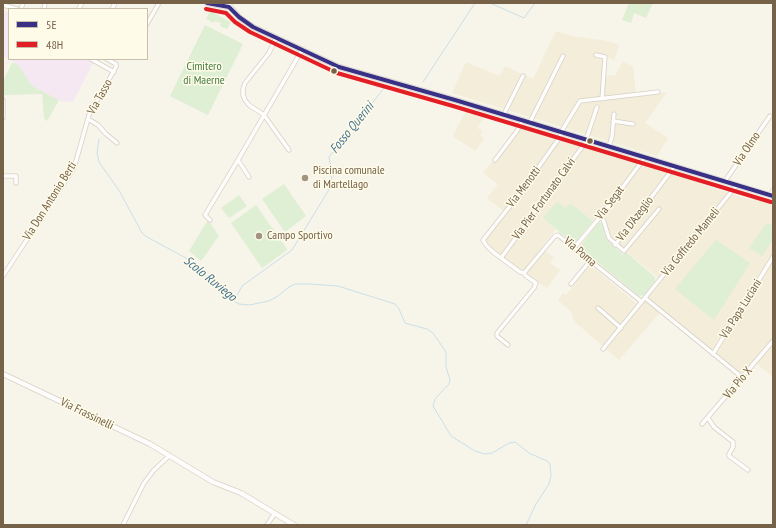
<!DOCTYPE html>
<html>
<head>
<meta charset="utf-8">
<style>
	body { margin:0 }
	#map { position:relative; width:776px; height:528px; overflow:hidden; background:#f7f4e9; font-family:"PT Sans Narrow",sans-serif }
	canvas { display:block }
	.frame { position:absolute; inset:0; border:4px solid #756248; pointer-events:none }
	.legend { position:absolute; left:8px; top:8px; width:140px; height:52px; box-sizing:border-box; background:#fffbe9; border:1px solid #c8bea9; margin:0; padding:5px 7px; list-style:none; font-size:12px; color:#756248 }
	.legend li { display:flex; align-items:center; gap:8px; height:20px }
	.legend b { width:20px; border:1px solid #c8bea9 }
</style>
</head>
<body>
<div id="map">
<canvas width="776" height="528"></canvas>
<div class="frame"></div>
<ul class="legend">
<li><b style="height:5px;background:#393185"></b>5E</li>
<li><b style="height:5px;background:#e31e24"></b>48H</li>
</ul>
</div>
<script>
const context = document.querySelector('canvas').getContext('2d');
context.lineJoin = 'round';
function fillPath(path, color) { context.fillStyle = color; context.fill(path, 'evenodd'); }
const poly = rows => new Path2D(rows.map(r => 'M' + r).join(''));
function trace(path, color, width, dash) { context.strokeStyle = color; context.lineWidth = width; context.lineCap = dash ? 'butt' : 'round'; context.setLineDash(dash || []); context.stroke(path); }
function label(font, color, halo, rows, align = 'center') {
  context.font = font + ' "PT Sans Narrow",sans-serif'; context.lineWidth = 3; context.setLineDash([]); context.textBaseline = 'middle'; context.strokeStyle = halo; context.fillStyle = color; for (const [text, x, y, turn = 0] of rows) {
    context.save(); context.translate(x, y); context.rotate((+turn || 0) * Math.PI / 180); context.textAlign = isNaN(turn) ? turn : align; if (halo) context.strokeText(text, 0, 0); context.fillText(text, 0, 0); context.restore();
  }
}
fillPath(poly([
	[556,31,572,36,607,41,619,45,614,60,604,56,603,76,615,75,623,62,633,66,636,96,667,92,645,123,668,138,657,156,452,93,466,62,499,76,505,66,533,79],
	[467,108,486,114,477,128,482,130,481,136,484,139,475,151,453,136],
	[522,125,705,179,701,184,754,201,756,196,773,201,773,377,753,361,741,374,662,310,619,360,576,323,572,316,572,313,558,300,563,293,566,295,590,265,641,307,662,281,610,238,604,216,600,213,593,221,570,203,565,209,543,218,556,229,541,248,554,258,550,263,560,270,547,288,527,275,527,272,524,270,519,269,491,247,485,239,506,213,487,198,498,184,483,173]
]), '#f3edd9');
fillPath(poly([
	[3,11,9,12,9,59,85,59,93,63,73,102,69,101,65,102,59,100,32,86,22,70,16,63,3,56]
]), '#f6e8f2');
fillPath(poly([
	[629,3,653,3,646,18,634,13,631,23,622,20],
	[210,11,231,22,227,29,220,26,221,23,215,21,214,23,206,19],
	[205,25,243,44,208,115,170,96],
	[12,63,16,63,22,70,32,86,59,100,47,121,44,118,42,94,3,95,3,81],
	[284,184,306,216,285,232,262,199],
	[239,195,247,206,229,218,221,208],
	[557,202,565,208,570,203,593,221,576,242,573,243,543,218],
	[256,205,287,249,287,250,262,268,231,223],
	[208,220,219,236,201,261,189,251],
	[601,222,607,240,623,255,626,252,655,277,655,281,644,295,639,296,580,248,582,244,598,223],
	[767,223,773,226,773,240,762,256,749,248],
	[716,240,750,263,714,320,675,289]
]), '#deefd3');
trace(poly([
	[490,3,524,18,535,3],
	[423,82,475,3],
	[99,139,97,153,99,162,120,192,142,233,147,237,186,258,208,279,234,301,239,304,249,305,269,301,278,296,289,287,295,284,308,284,338,286,395,304,399,309,405,323,427,329,433,333,446,352,446,367,450,380,449,384,435,399,433,406,451,436,475,451,485,454,492,453,509,443,515,442,529,453,547,461,550,464,551,476,549,484,536,504,526,525],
	[234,301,242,286,292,250,330,188,332,175,329,157,385,87]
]), '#cadfe8', 1);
const street = poly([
	[3,5,17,9],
	[79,8,82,3],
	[21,9,23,3],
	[44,9,45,3],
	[112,9,115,3],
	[147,24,159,3],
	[276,38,269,53,245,83,243,89,243,95,245,100,249,105,264,115,289,150],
	[596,55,605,57,602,99],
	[91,59,114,72],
	[3,100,3,118],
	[504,114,523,76],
	[88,119,98,125,106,134,117,143],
	[613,121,633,124],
	[530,122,563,56],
	[561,132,580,101,658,92],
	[609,146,612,137,614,114],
	[495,160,517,131,523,120],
	[3,176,16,176,16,183],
	[249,177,238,160,302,50],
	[725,181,770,116],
	[771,195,773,190],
	[601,216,603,219,609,238,624,251,659,209],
	[210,220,205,215,238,160],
	[615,245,675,166],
	[574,248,601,216,643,160,644,157],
	[501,258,585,143,597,107],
	[524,273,555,236,558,235,642,302],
	[3,276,74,168,89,115,116,67,116,64,114,63,107,59],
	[571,284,590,261],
	[645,298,743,378],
	[598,308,621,328],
	[508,345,497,336,497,333,534,288,536,283,526,276,524,273,520,272,493,252,486,245,483,240,518,196,560,137,562,132],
	[603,349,737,185],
	[713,354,773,257],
	[708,418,714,427,733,442,733,447,729,454,729,456,748,470],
	[702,424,773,341],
	[123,525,144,483,154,470,169,456],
	[267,525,275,513]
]);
const secondary = poly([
	[207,3,229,7],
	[227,3,239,17,253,27,339,67,455,100,773,196],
	[3,374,150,444,213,482,241,493,294,525]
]);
trace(street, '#d5d0c6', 5);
trace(secondary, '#d7d1c7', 6);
trace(street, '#fefdfc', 3.5);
trace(secondary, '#fefdfc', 4.5);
trace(poly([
	[207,3,229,7,239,17,253,27,339,67,455,100,773,196]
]), '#393185', 4);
trace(poly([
	[206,9,226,13,235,22,250,32,337,73,453,106,771,202]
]), '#e31e24', 4);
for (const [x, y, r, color] of [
	[334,71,3.5,"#756248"],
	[590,141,3.5,"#756248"],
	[305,178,4,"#a29580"],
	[259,236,4,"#a29580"]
]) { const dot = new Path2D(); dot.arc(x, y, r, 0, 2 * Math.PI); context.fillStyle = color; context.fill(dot); trace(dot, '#fffbe9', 1.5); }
label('12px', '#447c40', '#fffbe9', [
	["Cimitero",204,67],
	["di Maerne",204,81]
]);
label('12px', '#756248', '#fffbe9', [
	["Via Tasso",100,97,-61],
	["Via Olmo",747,149,-56],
	["Via Menotti",524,187,-53],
	["Via Pier Fortunato Calvi",544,199,-54],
	["Via Don Antonio Berti",50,201,-58],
	["Via Segat",610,203,-53],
	["Via D'Azeglio",635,219,-53],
	["Via Goffredo Mameli",691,242,-51],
	["Via Poma",580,252,40],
	["Via Papa Luciani",741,309,-58],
	["Via Pio X",738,383,-50],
	["Via Frassinelli",87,414,26]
]);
label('12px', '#756248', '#fffbe9', [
	["Piscina comunale",313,171],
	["di Martellago",313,185],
	["Campo Sportivo",267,236]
], 'left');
label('italic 13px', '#447491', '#fffbe9', [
	["Fosso Querini",352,128,-51],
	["Scolo Ruviego",210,279,39]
]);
</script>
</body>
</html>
